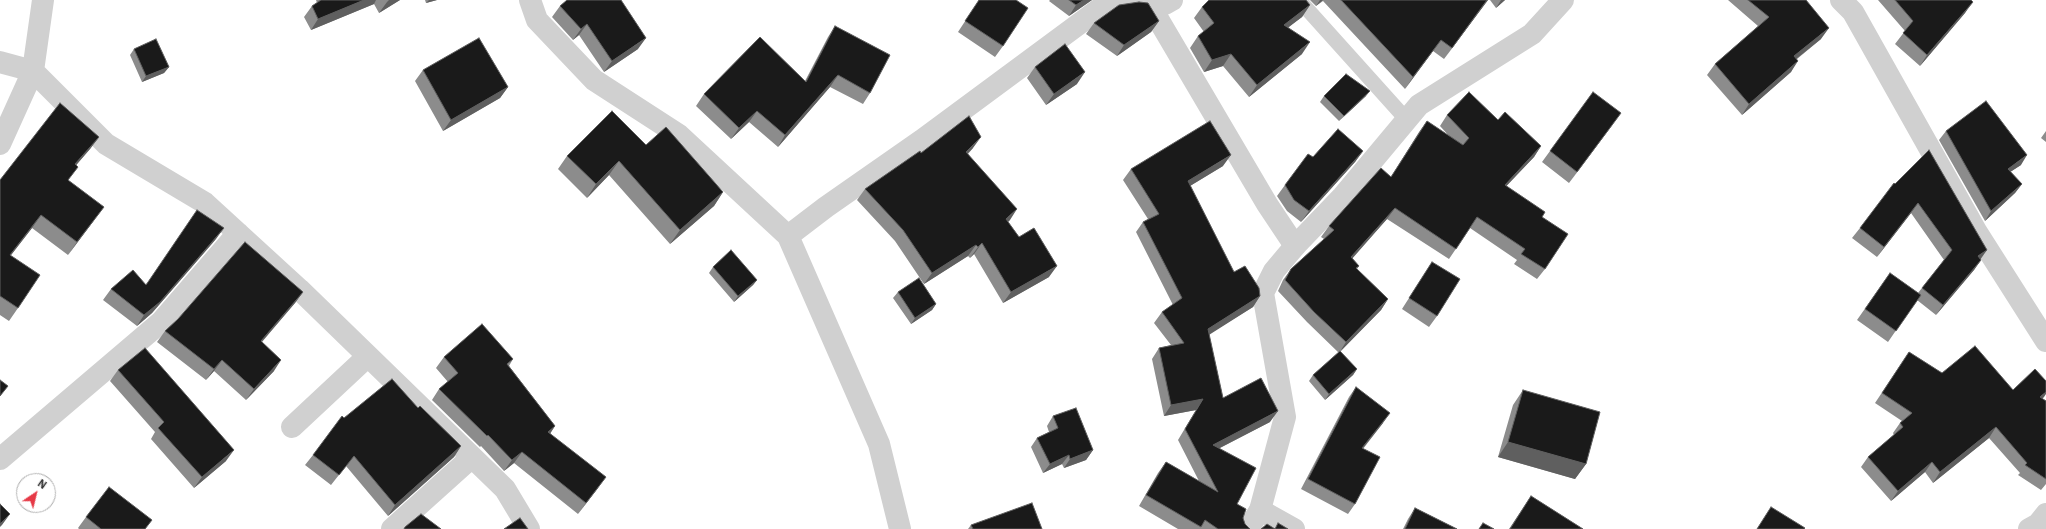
<!DOCTYPE html>
<html>
<head>
<meta charset="utf-8">
<style>
	body { margin:0 }
	#map { position:relative; width:2046px; height:529px; overflow:hidden; background:#fff; font-family:"IBM Plex Sans",sans-serif }
	canvas { display:block }
	.north { position:absolute; left:16px; top:473px; width:40px; height:40px; box-sizing:border-box; background:#fff; border:1px solid #adadad; border-radius:50%; rotate:35deg; font-size:11px; font-weight:700; line-height:16px; text-align:center; color:#333 }
	.north::after { content:''; display:block; margin:auto; width:14px; height:18px; background:#e63946; clip-path:polygon(50% 0,100% 100%,50% 72%,0 100%) }
</style>
</head>
<body>
<div id="map">
<canvas width="2046" height="529"></canvas>
<div class="north">N</div>
</div>
<script>
const context = document.querySelector('canvas').getContext('2d');
context.lineJoin = 'round';
const poly = rows => new Path2D(rows.map(r => 'M' + r).join(''));
function trace(path, color, width, dash) { context.strokeStyle = color; context.lineWidth = width; context.lineCap = dash ? 'butt' : 'round'; context.setLineDash(dash || []); context.stroke(path); }
function fillPath(path, color) { context.fillStyle = color; context.fill(path, 'evenodd'); }
trace(poly([
	[1299,0,1406,119]
]), '#d0d0d0', 15);
trace(poly([
	[530,0,537,20,594,80,679,135,788,236,879,444,900,529],
	[1841,0,1853,12,1976,231,2046,341],
	[1148,2,1267,204,1295,246],
	[0,62,33,71,106,144,205,203,299,289,505,489,529,529],
	[0,144,33,71,43,0],
	[788,236,826,207,922,140,1106,4,1131,0,1165,4,1172,0],
	[292,427,368,356],
	[0,459,161,322,238,233],
	[1260,510,1294,529],
	[392,529,472,457],
	[2029,529,2038,524,2046,514]
]), '#d0d0d0', 22);
trace(poly([
	[1248,529,1260,510,1285,417,1263,293,1274,271,1295,246,1343,196,1419,105,1532,34,1563,0]
]), '#d0d0d0', 22);
fillPath(poly([
	[316,0,400,0,379,13,374,4,311,30,304,17,312,6,317,3],
	[425,0,437,0,426,3],
	[979,0,1016,0,1003,46,995,57,958,32],
	[1050,0,1092,0,1069,16,1049,1],
	[1310,0,1488,0,1444,59,1433,51,1405,89,1323,1,1316,6],
	[1490,0,1505,0,1496,8],
	[1728,0,1806,0,1821,39,1797,59,1791,72,1742,115,1707,75,1715,64,1758,26],
	[1878,0,1971,0,1965,13,1920,66,1895,44,1905,31],
	[1310,5,1302,17,1288,27,1302,54,1249,97,1223,66,1204,72,1190,48,1198,36,1204,32,1194,18,1202,7],
	[560,6,638,49,604,72,579,35,573,40,552,17],
	[1159,21,1151,32,1117,56,1086,34,1094,23],
	[835,26,870,93,863,104,830,87,778,147,749,122,731,139,696,106,704,94,805,81,828,37],
	[134,49,169,67,164,73,142,82,130,55],
	[1035,67,1077,84,1046,105,1027,78],
	[423,70,508,87,500,98,443,131,415,81],
	[1324,96,1366,96,1339,121,1320,102],
	[1447,115,1498,120,1541,146,1534,157,1506,186,1542,217,1545,269,1537,279,1514,264,1517,260,1470,228,1449,259,1387,219,1352,258,1359,266,1357,269,1388,299,1381,310,1339,352,1357,369,1353,375,1325,400,1309,381,1313,375,1339,353,1307,322,1278,291,1283,280,1291,269,1324,239,1321,237,1329,226,1391,177,1419,132,1427,121,1450,137,1440,126],
	[1613,124,1569,183,1542,162,1550,151],
	[1946,131,2021,165,2010,172,2022,184,2015,193,1985,221,1939,140],
	[2046,131,2046,142,2041,138],
	[99,137,90,149,76,165,68,180,95,219,68,255,32,228,11,255,18,308,9,321,0,315,0,180],
	[646,145,723,192,714,206,670,244,609,175,587,198,558,169,567,156],
	[973,148,968,154,1010,220,1008,222,1049,277,1003,303,974,254,970,258,968,256,924,284,895,241,857,200,865,189,921,153],
	[1929,150,1981,260,1974,270,1936,315,1917,300,1888,342,1857,320,1890,273,1918,293,1944,260,1911,213,1877,257,1852,238,1860,228,1895,184],
	[1363,151,1355,162,1301,222,1287,211,1277,196,1285,185,1313,157],
	[1223,166,1190,186,1234,272,1260,296,1253,307,1209,334,1223,398,1270,422,1220,448,1237,504,1243,518,1245,524,1250,529,1178,529,1139,506,1158,473,1166,462,1199,481,1178,440,1196,410,1164,416,1152,359,1159,348,1171,345,1154,323,1162,312,1173,305,1136,232,1143,222,1148,219,1123,180,1131,169],
	[216,239,152,313,137,326,103,300,111,289,146,284],
	[1432,262,1437,316,1429,327,1402,309],
	[713,267,757,280,753,285,734,302,709,273],
	[303,292,295,303,262,342,274,371,246,400,214,371,206,380,157,342,165,331],
	[898,292,936,304,932,310,911,324,893,298],
	[1909,352,1942,373,2013,390,2044,397,2042,398,2046,401,2046,484,2041,490,2018,475,2020,473,1989,438,1933,483,1925,472,1891,501,1861,467,1868,457,1894,435,1893,433,1900,423,1902,421,1875,403],
	[444,357,513,359,509,366,555,426,550,433,598,488,578,514,514,463,504,471,481,446,480,447,432,400,439,389,448,382,436,368],
	[118,370,226,461,194,488,151,439,155,432,110,381],
	[1356,387,1383,423,1363,449,1355,504,1348,514,1301,489,1349,397],
	[1523,390,1586,464,1575,479,1498,457,1513,405],
	[418,408,461,446,454,457,388,516,346,466,331,485,305,465,313,455,344,418],
	[1053,416,1093,450,1086,460,1064,468,1062,464,1043,473,1031,447,1037,438,1049,432,1047,426],
	[1531,496,1583,529,1509,529],
	[1415,508,1457,529,1403,529,1408,519],
	[86,517,146,529,79,529,78,528],
	[971,525,1042,529,968,529]
]), '#8c8c8c');
fillPath(poly([
	[364,0,376,0,374,4,311,30,318,19],
	[389,0,400,0,379,13,387,2],
	[429,0,437,0,426,3],
	[1084,0,1092,0,1069,16,1076,5],
	[1320,0,1323,0,1316,6],
	[1487,0,1488,0,1444,59,1452,48],
	[1501,0,1505,0,1496,8],
	[1973,2,1965,13,1920,66,1927,55],
	[1310,5,1302,17,1276,37,1284,25],
	[1159,21,1151,32,1117,56,1124,45],
	[587,24,579,35,573,40,581,29],
	[1829,28,1821,39,1786,67,1794,56],
	[646,38,638,49,604,72,612,61],
	[1441,40,1433,51,1405,89,1413,77],
	[1310,42,1302,54,1249,97,1257,85],
	[1231,54,1223,66,1204,72,1212,60],
	[1798,61,1791,72,1742,115,1749,104],
	[169,67,164,73,142,82,146,76],
	[1085,72,1077,84,1046,105,1054,94],
	[838,75,830,87,778,147,785,135],
	[508,87,500,98,443,131,451,120],
	[1370,91,1366,96,1339,121,1344,116],
	[757,111,749,122,731,139,739,128],
	[1621,113,1613,124,1569,183,1577,172],
	[99,137,90,149,66,177,75,164],
	[981,137,973,148,958,163,966,152],
	[1541,146,1534,157,1497,196,1505,185],
	[1363,151,1355,162,1301,222,1309,211],
	[1231,155,1223,166,1180,192,1188,181],
	[2027,155,2021,165,2001,178,2008,169],
	[619,161,609,175,587,198,596,184],
	[2022,184,2015,193,1985,221,1991,211],
	[723,192,714,206,670,244,680,230],
	[1918,203,1911,213,1877,257,1884,247],
	[104,207,68,255,77,242],
	[1395,208,1387,219,1344,268,1351,257],
	[1017,209,1010,220,998,230,1006,219],
	[41,215,32,228,1,268,10,255],
	[224,228,216,239,152,313,137,326,144,315],
	[982,243,974,254,970,258,978,247],
	[976,245,968,256,924,284,932,273],
	[1987,250,1980,260,1978,256],
	[1981,260,1974,270,1936,315,1943,305],
	[1057,266,1049,277,1003,303,1011,292],
	[757,280,753,285,734,302,738,296],
	[303,292,295,303,253,352,261,341],
	[1260,296,1253,307,1201,340,1208,329],
	[1388,299,1381,310,1339,353,1346,342],
	[936,304,932,310,911,324,915,318],
	[222,360,214,371,206,380,214,369],
	[281,360,274,371,246,400,254,389],
	[1357,369,1353,375,1325,400,1329,394],
	[2046,392,2046,394,2044,397,2033,407,2040,397],
	[1203,399,1196,410,1164,416,1171,405],
	[1278,411,1270,422,1206,455,1213,445],
	[1390,413,1383,423,1355,458,1362,448],
	[555,426,548,437,548,432],
	[1996,427,1989,438,1933,483,1940,472],
	[1508,442,1586,464,1575,479,1498,457],
	[461,446,454,457,388,516,395,505],
	[234,450,226,461,194,488,202,477],
	[1093,450,1086,460,1064,468,1070,459],
	[522,452,514,463,504,471,512,460],
	[1069,455,1062,464,1043,473,1050,464],
	[1932,462,1925,472,1891,501,1898,491],
	[606,477,598,488,578,514,586,503],
	[10,514,2,525,0,527,0,524]
]), '#5f5f5f');
const building = poly([
	[321,0,364,0,318,19,312,6,321,0],
	[567,0,621,0,646,38,612,61,587,24,581,29,560,6,567,0],
	[979,0,1016,0,1028,8,1003,46,965,21,979,0],
	[1069,0,1084,0,1076,5,1069,0],
	[1209,0,1306,0,1310,5,1284,25,1310,42,1257,85,1231,54,1212,60,1198,36,1214,23,1202,7,1209,0],
	[1341,0,1487,0,1452,48,1441,40,1413,77,1341,0],
	[1748,0,1806,0,1829,28,1794,56,1798,61,1749,104,1715,64,1769,17,1748,0],
	[1895,0,1971,0,1973,2,1927,55,1903,33,1913,21,1895,0],
	[1139,2,1148,3,1159,21,1124,45,1094,23,1119,5,1139,2],
	[835,26,890,55,870,93,838,75,785,135,757,111,739,128,704,94,760,37,806,82,835,26],
	[479,38,508,87,451,120,423,70,479,38],
	[156,39,169,67,146,76,134,49,156,39],
	[1065,44,1085,72,1054,94,1035,67,1065,44],
	[1346,74,1370,91,1344,116,1324,96,1346,74],
	[1469,92,1498,120,1505,112,1541,146,1505,185,1545,212,1542,217,1568,234,1545,269,1521,254,1525,249,1477,217,1456,249,1395,208,1351,257,1359,266,1356,268,1388,299,1346,342,1314,312,1285,280,1291,269,1334,230,1329,226,1381,168,1391,177,1427,121,1463,145,1469,138,1447,115,1469,92],
	[1593,92,1621,113,1577,172,1550,151,1593,92],
	[1986,101,2027,155,2008,169,2022,184,1991,211,1946,131,1986,101],
	[60,103,99,137,75,164,78,167,68,180,104,207,77,242,41,215,10,255,40,275,18,308,0,296,0,180,60,103],
	[612,111,646,145,666,127,723,192,680,230,619,161,596,184,567,156,612,111],
	[969,116,981,137,966,152,1017,209,1006,219,1019,237,1034,228,1057,266,1011,292,982,243,978,247,976,245,932,273,903,230,865,189,920,151,921,153,969,116],
	[1210,121,1231,155,1188,181,1234,272,1245,266,1259,288,1260,296,1208,329,1223,398,1261,378,1278,411,1213,445,1256,468,1237,504,1246,509,1243,518,1245,524,1250,529,1218,529,1205,520,1201,527,1146,495,1166,462,1218,492,1185,429,1203,399,1171,405,1159,348,1184,343,1162,312,1182,298,1143,222,1159,214,1131,169,1210,121],
	[1338,129,1363,151,1309,211,1294,200,1285,185,1308,154,1313,157,1338,129],
	[1929,150,1987,250,1978,256,1981,260,1943,305,1922,288,1952,250,1918,203,1884,247,1860,228,1894,183,1895,184,1929,150],
	[197,210,224,228,160,302,144,315,111,289,133,270,146,285,197,210],
	[245,242,303,292,261,341,281,360,254,389,222,360,214,369,165,331,178,319,245,242],
	[731,250,757,280,738,296,713,267,731,250],
	[1432,262,1460,279,1437,316,1409,298,1432,262],
	[1890,273,1921,295,1896,331,1865,309,1890,273],
	[919,278,936,304,915,318,898,292,919,278],
	[482,324,513,359,507,364,555,426,548,432,606,477,586,503,522,452,512,460,488,435,487,436,439,389,458,373,444,357,482,324],
	[1975,346,2013,390,2035,369,2046,381,2046,392,2040,397,2046,401,2046,479,2025,465,2027,463,1996,427,1940,472,1932,462,1898,491,1868,457,1903,427,1900,423,1912,413,1882,393,1909,352,1942,373,1975,346],
	[145,348,234,450,202,477,158,428,164,422,118,370,145,348],
	[1340,351,1357,369,1329,394,1313,375,1340,351],
	[392,379,418,408,420,406,461,446,395,505,354,456,339,475,313,455,342,416,344,418,392,379],
	[0,380,8,386,0,396,0,380],
	[1356,387,1390,413,1362,448,1380,457,1355,504,1308,479,1356,387],
	[1523,390,1600,412,1586,464,1508,442,1523,390],
	[1076,408,1093,450,1070,459,1069,455,1050,464,1037,438,1058,428,1053,416,1076,408],
	[109,487,152,520,145,529,101,529,86,517,109,487],
	[1531,496,1583,529,1510,529,1531,496],
	[1032,503,1042,529,973,529,971,525,1032,503],
	[0,504,10,514,0,524,0,504],
	[1771,507,1805,528,1804,529,1757,529,1771,507],
	[1415,508,1457,529,1405,529,1415,508],
	[421,514,441,529,404,529,405,527,421,514],
	[520,518,528,529,504,529,520,518],
	[1278,523,1288,529,1261,529,1267,524,1275,529,1278,523],
	[1483,523,1494,529,1479,529,1483,523]
]);
fillPath(building, '#1a1a1a');
trace(building, '#5f5f5f', 1);
</script>
</body>
</html>
